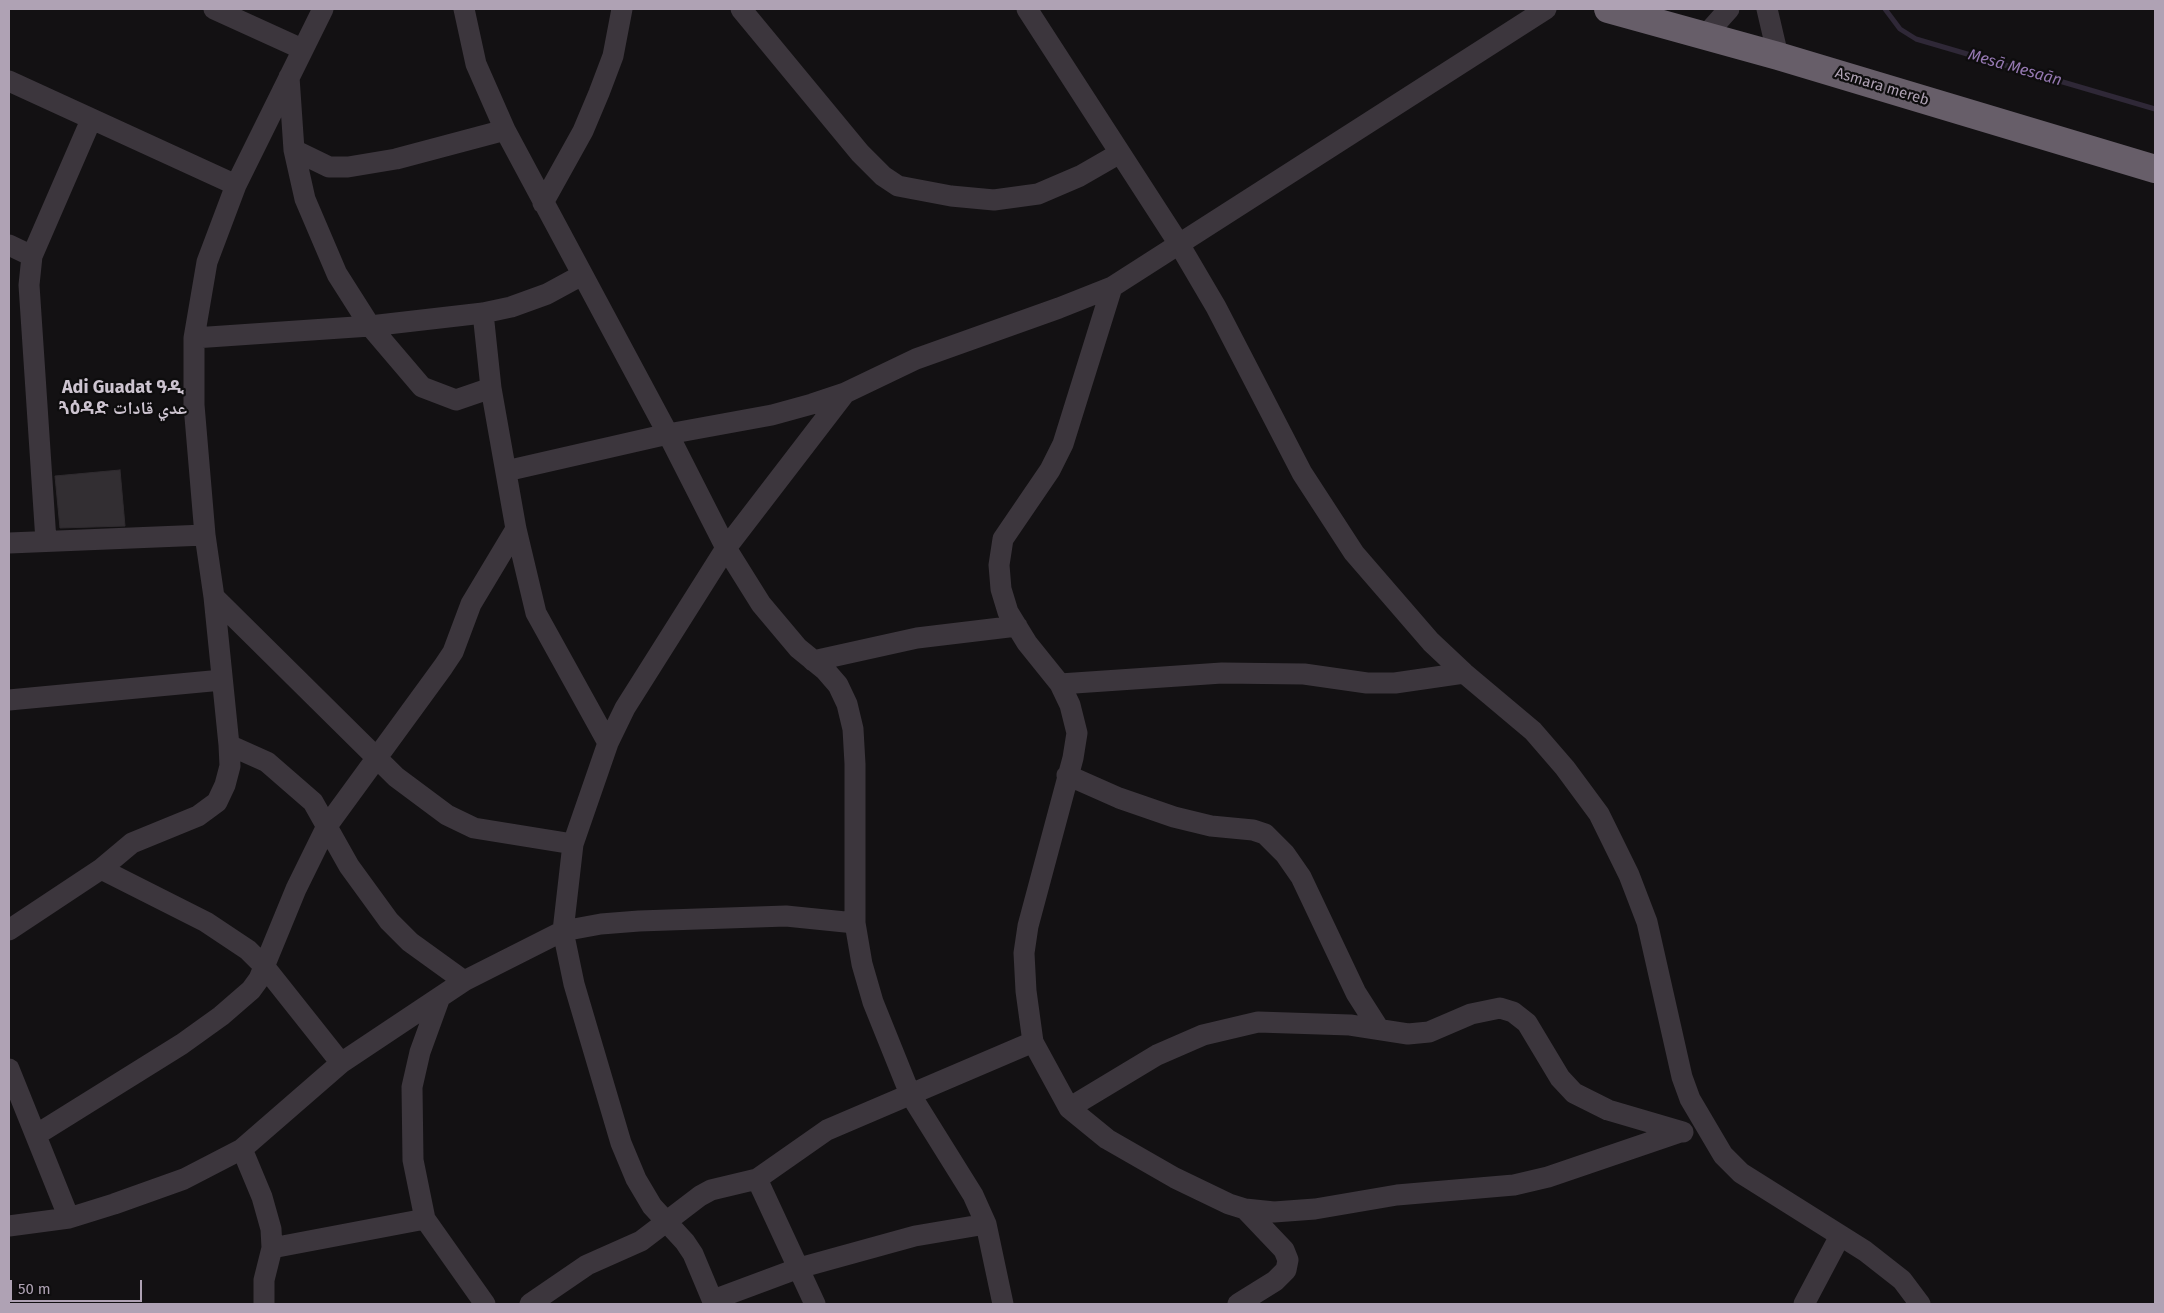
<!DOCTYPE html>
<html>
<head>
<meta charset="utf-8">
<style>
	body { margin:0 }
	#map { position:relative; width:2164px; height:1313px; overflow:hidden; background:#131113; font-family:"Fira Sans",sans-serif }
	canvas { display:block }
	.frame { position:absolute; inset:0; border:10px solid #afa2b4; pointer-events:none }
	.scale { position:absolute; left:10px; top:1280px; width:132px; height:22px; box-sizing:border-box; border:2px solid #afa2b4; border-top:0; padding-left:6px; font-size:15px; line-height:18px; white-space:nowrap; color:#afa2b4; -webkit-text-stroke:4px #0e0d0e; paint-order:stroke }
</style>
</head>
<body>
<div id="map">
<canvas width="2164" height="1313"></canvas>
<div class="frame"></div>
<div class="scale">50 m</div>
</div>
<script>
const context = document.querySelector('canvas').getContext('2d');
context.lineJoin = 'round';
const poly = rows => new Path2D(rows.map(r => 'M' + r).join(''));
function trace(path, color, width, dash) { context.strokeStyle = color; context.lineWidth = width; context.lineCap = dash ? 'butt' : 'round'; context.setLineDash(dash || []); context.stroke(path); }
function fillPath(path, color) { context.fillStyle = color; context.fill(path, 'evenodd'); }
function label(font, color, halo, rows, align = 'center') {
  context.font = font + ' "Fira Sans","Noto Naskh Arabic","Noto Sans Ethiopic",sans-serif'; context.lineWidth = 4.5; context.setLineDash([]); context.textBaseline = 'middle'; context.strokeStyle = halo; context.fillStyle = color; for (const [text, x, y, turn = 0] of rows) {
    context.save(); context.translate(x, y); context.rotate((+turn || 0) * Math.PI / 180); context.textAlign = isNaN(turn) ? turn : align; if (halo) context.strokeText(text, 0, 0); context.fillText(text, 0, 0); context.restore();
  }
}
trace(poly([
	[1885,9,1900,29,1916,39,2155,109]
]), '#2f2837', 5);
const building = poly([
	[120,470,125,526,60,528,55,476,120,470]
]);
fillPath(building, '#322e32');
trace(building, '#2f2b2f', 1);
trace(poly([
	[214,9,302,49],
	[464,9,476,64,505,130,668,434,726,548,761,604,798,648,825,670,838,685,847,704,853,729,855,764,855,923,862,964,873,1002,910,1094,973,1195,986,1224,1003,1304],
	[741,9,860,153,883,176,898,186,951,196,994,200,1038,194,1080,176,1120,153],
	[1027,9,1179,244,1216,307,1302,473,1354,553,1431,642,1464,673,1533,731,1565,768,1599,814,1629,875,1647,922,1682,1077,1690,1099,1723,1155,1741,1173,1865,1251,1902,1280,1920,1304],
	[1767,9,1778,56],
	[1704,37,1729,9],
	[289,77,294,150,305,199,337,274,370,326,422,387,456,400,491,388],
	[9,81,236,185],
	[294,150,329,167,348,167,396,159,505,130],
	[543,203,583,131,599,93,613,56,622,9],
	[9,245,32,256],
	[1112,287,1063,444,1050,470,1003,539,999,565,1001,589,1008,612,1027,643,1060,684,1070,705,1077,733,1073,758,1028,926,1024,953,1026,991,1033,1042,1069,1108,1107,1139,1175,1178,1229,1204,1245,1209,1274,1212,1315,1209,1397,1195,1514,1185,1548,1177,1680,1132],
	[483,313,491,388,516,529,536,613,608,743],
	[194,338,370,326,483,313,511,307,547,294,582,275],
	[506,471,668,434,772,415,812,404,845,393,916,359,1059,308,1112,287,1546,9],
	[46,541,29,285,32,256,91,120],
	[9,543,205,535],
	[214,597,396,777,447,815,474,828,573,844],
	[813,661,917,638,1017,626],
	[1060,684,1222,673,1304,674,1367,683,1395,683,1464,673],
	[9,700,222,680],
	[229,745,267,762,313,802,349,866,389,921,410,942,464,981],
	[1067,775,1119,798,1174,817,1211,826,1253,830,1265,834,1285,854,1301,877,1356,993,1379,1029],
	[101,869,206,922,248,950,264,966,341,1063],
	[9,930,101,869,132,843,198,816,217,802,225,785,230,766,229,745,214,597,205,535,194,405,194,338,207,262,236,185,323,9],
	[440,997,420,1052,412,1087,413,1160,425,1219,485,1304],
	[9,1069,69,1218],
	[1069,1108,1157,1055,1203,1035,1258,1022,1350,1025,1408,1034,1429,1032,1471,1014,1500,1008,1513,1012,1527,1023,1560,1078,1574,1093,1608,1110,1683,1132],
	[36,1135,182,1044,221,1016,251,990,259,979,296,889,327,826,443,667,453,652,471,604,516,529],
	[242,1149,262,1197,271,1229,272,1248,264,1280,264,1304],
	[757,1179,815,1304],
	[9,1226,69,1218,114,1204,184,1179,242,1149,341,1063,464,981,563,931,601,924,639,921,786,916,855,923],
	[272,1248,425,1219],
	[713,1300,799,1268,915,1236,986,1224],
	[530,1304,587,1265,641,1241,700,1196,711,1190,757,1179,827,1130,1033,1042],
	[714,1304,693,1254,685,1242,652,1206,636,1179,621,1143,574,984,563,931,573,844,608,743,625,708,726,548,845,393],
	[1238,1304,1275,1281,1286,1270,1288,1260,1284,1250,1245,1209],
	[1804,1304,1840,1236]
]), '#3c363d', 21);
trace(poly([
	[1608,9,1778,56,2155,169]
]), '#675e69', 28);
label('15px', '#afa2b4', '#0e0d0e', [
	["Asmara mereb",1882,87,17]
]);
label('italic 16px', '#9578b1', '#0e0d0e', [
	["Mesā Mesaān",2015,68,16]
]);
label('bold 18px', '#cdc4d0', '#0e0d0e', [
	["Adi Guadat ዓዲ",123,388],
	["ጓዕዳድ عدي قادات",123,409]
]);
</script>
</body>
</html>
